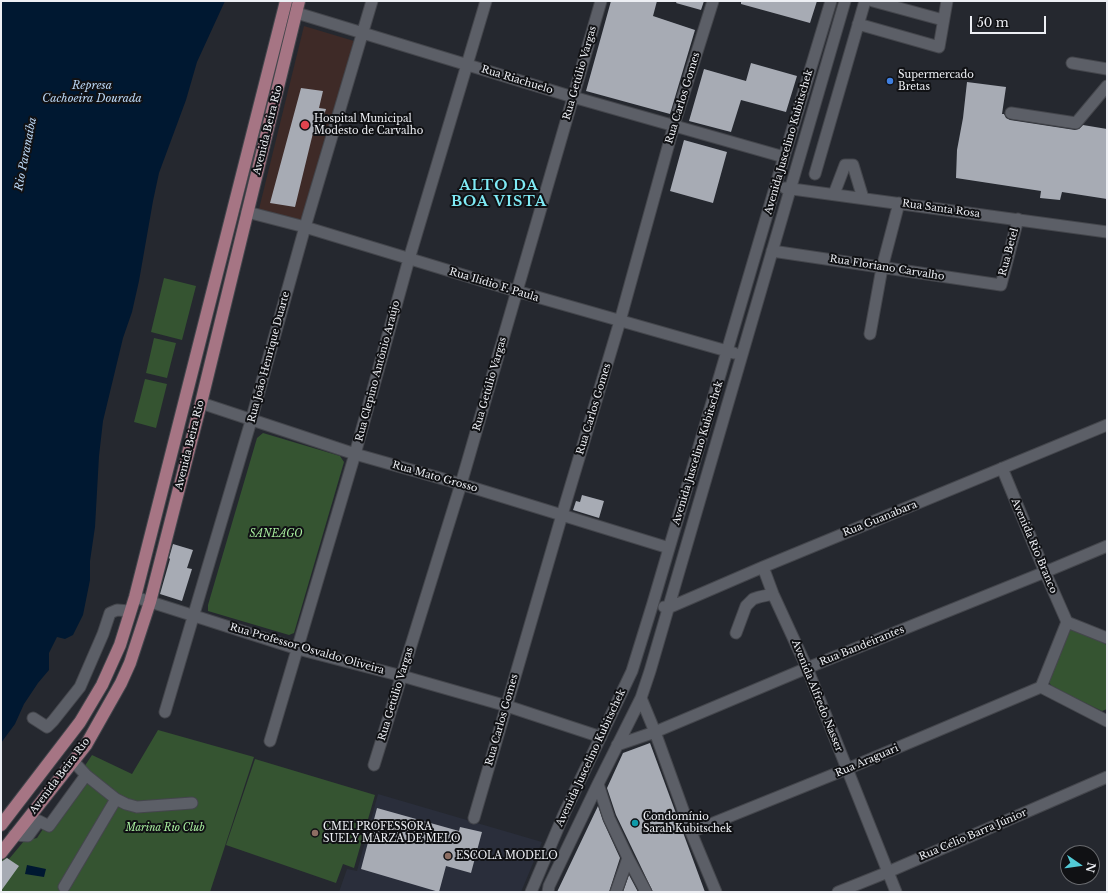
<!DOCTYPE html>
<html>
<head>
<meta charset="utf-8">
<style>
	body { margin:0 }
	#map { position:relative; width:1108px; height:893px; overflow:hidden; background:#25282f; font-family:"Libre Baskerville",serif }
	canvas { display:block }
	.frame { position:absolute; inset:0; border:2px solid #edeff4; pointer-events:none }
	.north { position:absolute; left:1060px; top:845px; width:40px; height:40px; box-sizing:border-box; background:#101114; border:1px solid #686a6e; border-radius:50%; rotate:103deg; font-size:11px; font-weight:700; line-height:16px; text-align:center; color:#edeff4 }
	.north::after { content:''; display:block; margin:auto; width:14px; height:18px; background:#52cbd7; clip-path:polygon(50% 0,100% 100%,50% 72%,0 100%) }
	.scale { position:absolute; left:970px; top:16px; width:76px; height:18px; box-sizing:border-box; border:2px solid #edeff4; border-top:0; padding-left:5px; font-size:12px; line-height:14px; white-space:nowrap; color:#edeff4; -webkit-text-stroke:3px #101114; paint-order:stroke }
</style>
</head>
<body>
<div id="map">
<canvas width="1108" height="893"></canvas>
<div class="frame"></div>
<div class="north">N</div>
<div class="scale">50 m</div>
</div>
<script>
const context = document.querySelector('canvas').getContext('2d');
context.lineJoin = 'round';
function fillPath(path, color) { context.fillStyle = color; context.fill(path, 'evenodd'); }
const poly = rows => new Path2D(rows.map(r => 'M' + r).join(''));
function trace(path, color, width, dash) { context.strokeStyle = color; context.lineWidth = width; context.lineCap = dash ? 'butt' : 'round'; context.setLineDash(dash || []); context.stroke(path); }
function label(font, color, halo, rows, align = 'center') {
  context.font = font + ' "Libre Baskerville",serif'; context.lineWidth = 4; context.setLineDash([]); context.textBaseline = 'middle'; context.strokeStyle = halo; context.fillStyle = color; for (const [text, x, y, turn = 0] of rows) {
    context.save(); context.translate(x, y); context.rotate((+turn || 0) * Math.PI / 180); context.textAlign = isNaN(turn) ? turn : align; if (halo) context.strokeText(text, 0, 0); context.fillText(text, 0, 0); context.restore();
  }
}
fillPath(poly([
	[378,794,542,842,521,892,339,892,347,869,357,871]
]), '#2a2e3b');
fillPath(poly([
	[304,26,354,41,303,222,259,209]
]), '#3e2a27');
fillPath(poly([
	[164,278,196,286,182,340,151,332],
	[154,338,176,343,167,378,146,373],
	[145,379,167,384,156,428,134,422],
	[263,433,340,456,344,462,294,633,289,635,208,611,208,605,257,438],
	[1074,628,1107,645,1107,709,1102,711,1052,687,1049,682,1068,630],
	[158,730,254,757,210,892,1,892,1,862,5,857,9,859,24,841,37,838,92,755,132,774],
	[255,759,375,795,354,868,343,864,336,883,226,845]
]), '#355431');
fillPath(poly([
	[1,1,225,1,197,62,186,100,159,173,153,201,139,281,132,312,123,338,103,421,99,456,95,527,90,561,90,580,83,615,73,635,65,639,57,637,49,653,49,670,38,683,24,704,15,724,1,743],
	[27,865,46,869,44,877,25,874]
]), '#001831');
fillPath(poly([
	[611,1,657,1,653,16,695,30,670,114,586,91],
	[677,1,704,1,701,10,676,3],
	[741,1,817,1,810,23,741,4],
	[751,63,797,76,786,112,741,100,731,132,689,121,704,69,746,81],
	[967,82,1006,87,1002,114,1004,114,1006,118,1010,120,1075,130,1079,129,1083,125,1107,129,1107,199,1062,192,1060,200,1040,198,1041,191,956,178,957,150,963,118],
	[301,88,323,91,319,108,326,109,318,134,313,133,295,207,270,203],
	[684,140,727,152,713,203,670,191],
	[582,495,604,501,599,518,573,510,576,501,580,502],
	[173,544,193,550,187,568,192,569,182,601,160,594,170,559,169,558],
	[650,743,705,892,653,892,616,815,607,788,623,753],
	[598,806,603,821,620,858,609,892,557,892],
	[377,808,459,831,460,827,482,832,471,873,446,866,439,892,361,869],
	[7,858,19,866,1,891,1,862],
	[629,875,638,892,623,892]
]), '#a7abb4');
const minor = poly([
	[873,1,943,20],
	[297,13,573,97,784,157],
	[858,24,939,47,947,1],
	[1072,63,1107,69],
	[1011,113,1076,123,1107,86],
	[815,174,865,1],
	[785,188,1107,232],
	[834,194,845,165,853,165,863,198],
	[247,212,305,227,516,291,734,353],
	[772,251,1001,285,1018,219],
	[870,334,882,268,899,203],
	[201,403,355,454,461,484,669,548],
	[1002,468,1045,572,1067,622],
	[763,567,773,594,807,668,896,892],
	[135,597,298,649,402,676,507,706,601,737],
	[664,607,668,608,763,567,1107,425],
	[736,633,746,606,753,599,759,597,773,594],
	[1107,638,1067,622,1041,687,1107,721],
	[641,698,655,732,691,832,716,892],
	[165,712,251,421,305,227,372,1],
	[33,718,47,727,53,721,80,687,103,634,110,613,117,610,130,611],
	[270,741,355,454,409,259,486,1],
	[617,745,655,732,807,668,1045,572,1107,546],
	[73,761,86,775,116,799,126,804,137,807,192,803],
	[374,765,461,484,601,1],
	[598,784,609,818,628,858,646,892],
	[474,818,562,515,620,321,674,125,713,1],
	[691,832,847,769,1041,687],
	[14,835,28,836,39,821,49,826,86,775],
	[64,887,116,799],
	[531,892,564,814,632,671,653,603,784,157,831,1],
	[548,892,549,886,598,784,641,698,650,671,845,1],
	[616,892,628,858],
	[838,892,888,872,1107,777]
]);
const major = poly([
	[1,825,80,722,102,685,120,645,135,597,286,1],
	[1,853,86,745,121,683,130,663,150,602,201,403,299,1]
]);
trace(minor, '#44464c', 13);
trace(major, '#44464c', 14);
trace(minor, '#5c5f67', 11);
trace(major, '#a67584', 12);
for (const [x, y, r, color] of [
	[890,81,4,"#3f7fe0"],
	[305,125,5,"#e0444e"],
	[635,823,4,"#0f9aa8"],
	[315,833,4,"#8d6e63"],
	[448,856,4,"#8d6e63"]
]) { const dot = new Path2D(); dot.arc(x, y, r, 0, 2 * Math.PI); context.fillStyle = color; context.fill(dot); trace(dot, '#101114', 1.5); }
label('10px', '#edeff4', '#101114', [
	["Rua Getúlio Vargas",580,73,-74],
	["Rua Riachuelo",517,80,17],
	["Rua Carlos Gomes",683,98,-73],
	["Avenida Beira Rio",268,130,-76],
	["Avenida Juscelino Kubitschek",789,142,-74],
	["Rua Santa Rosa",941,209,8],
	["Rua Betel",1009,252,-75],
	["Rua Floriano Carvalho",887,268,9],
	["Rua Ilídio F. Paula",494,285,17],
	["Rua João Henrique Duarte",269,357,-75],
	["Rua Clepino Antônio Araújo",378,371,-75],
	["Rua Getúlio Vargas",490,384,-74],
	["Rua Carlos Gomes",594,409,-73],
	["Avenida Beira Rio",190,445,-76],
	["Avenida Juscelino Kubitschek",698,453,-73],
	["Rua Mato Grosso",435,477,16],
	["Rua Guanabara",880,519,-22],
	["Avenida Rio Branco",1034,546,67],
	["Rua Bandeirantes",862,646,-22],
	["Rua Professor Osvaldo Oliveira",307,649,16],
	["Rua Getúlio Vargas",396,694,-73],
	["Avenida Alfredo Nasser",817,696,68],
	["Rua Carlos Gomes",502,720,-74],
	["Avenida Juscelino Kubitschek",591,758,-65],
	["Rua Araguari",867,761,-23],
	["Avenida Beira Rio",60,776,-53],
	["Rua Célio Barra Júnior",973,835,-23]
]);
label('10px', '#edeff4', '#101114', [
	["Supermercado",898,75],
	["Bretas",898,87],
	["Hospital Municipal",314,119],
	["Modesto de Carvalho",314,131],
	["Condomínio",643,817],
	["Sarah Kubitschek",643,829],
	["CMEI PROFESSORA",323,827],
	["SUELY MARZA DE MELO",323,839],
	["ESCOLA MODELO",456,856]
], 'left');
label('italic 10px', '#a9ef9f', '#101114', [
	["SANEAGO",276,534],
	["Marina Rio Club",165,828]
]);
label('italic 11px', '#bbd7f5', '#101114', [
	["Represa",92,86],
	["Cachoeira Dourada",92,99],
	["Rio Paranaíba",26,154,-79]
]);
context.letterSpacing = '1px';
label('bold 14px', '#7feaf5', '#101114', [
	["ALTO DA",499,186],
	["BOA VISTA",499,202]
]);
context.letterSpacing = '0px';
</script>
</body>
</html>
